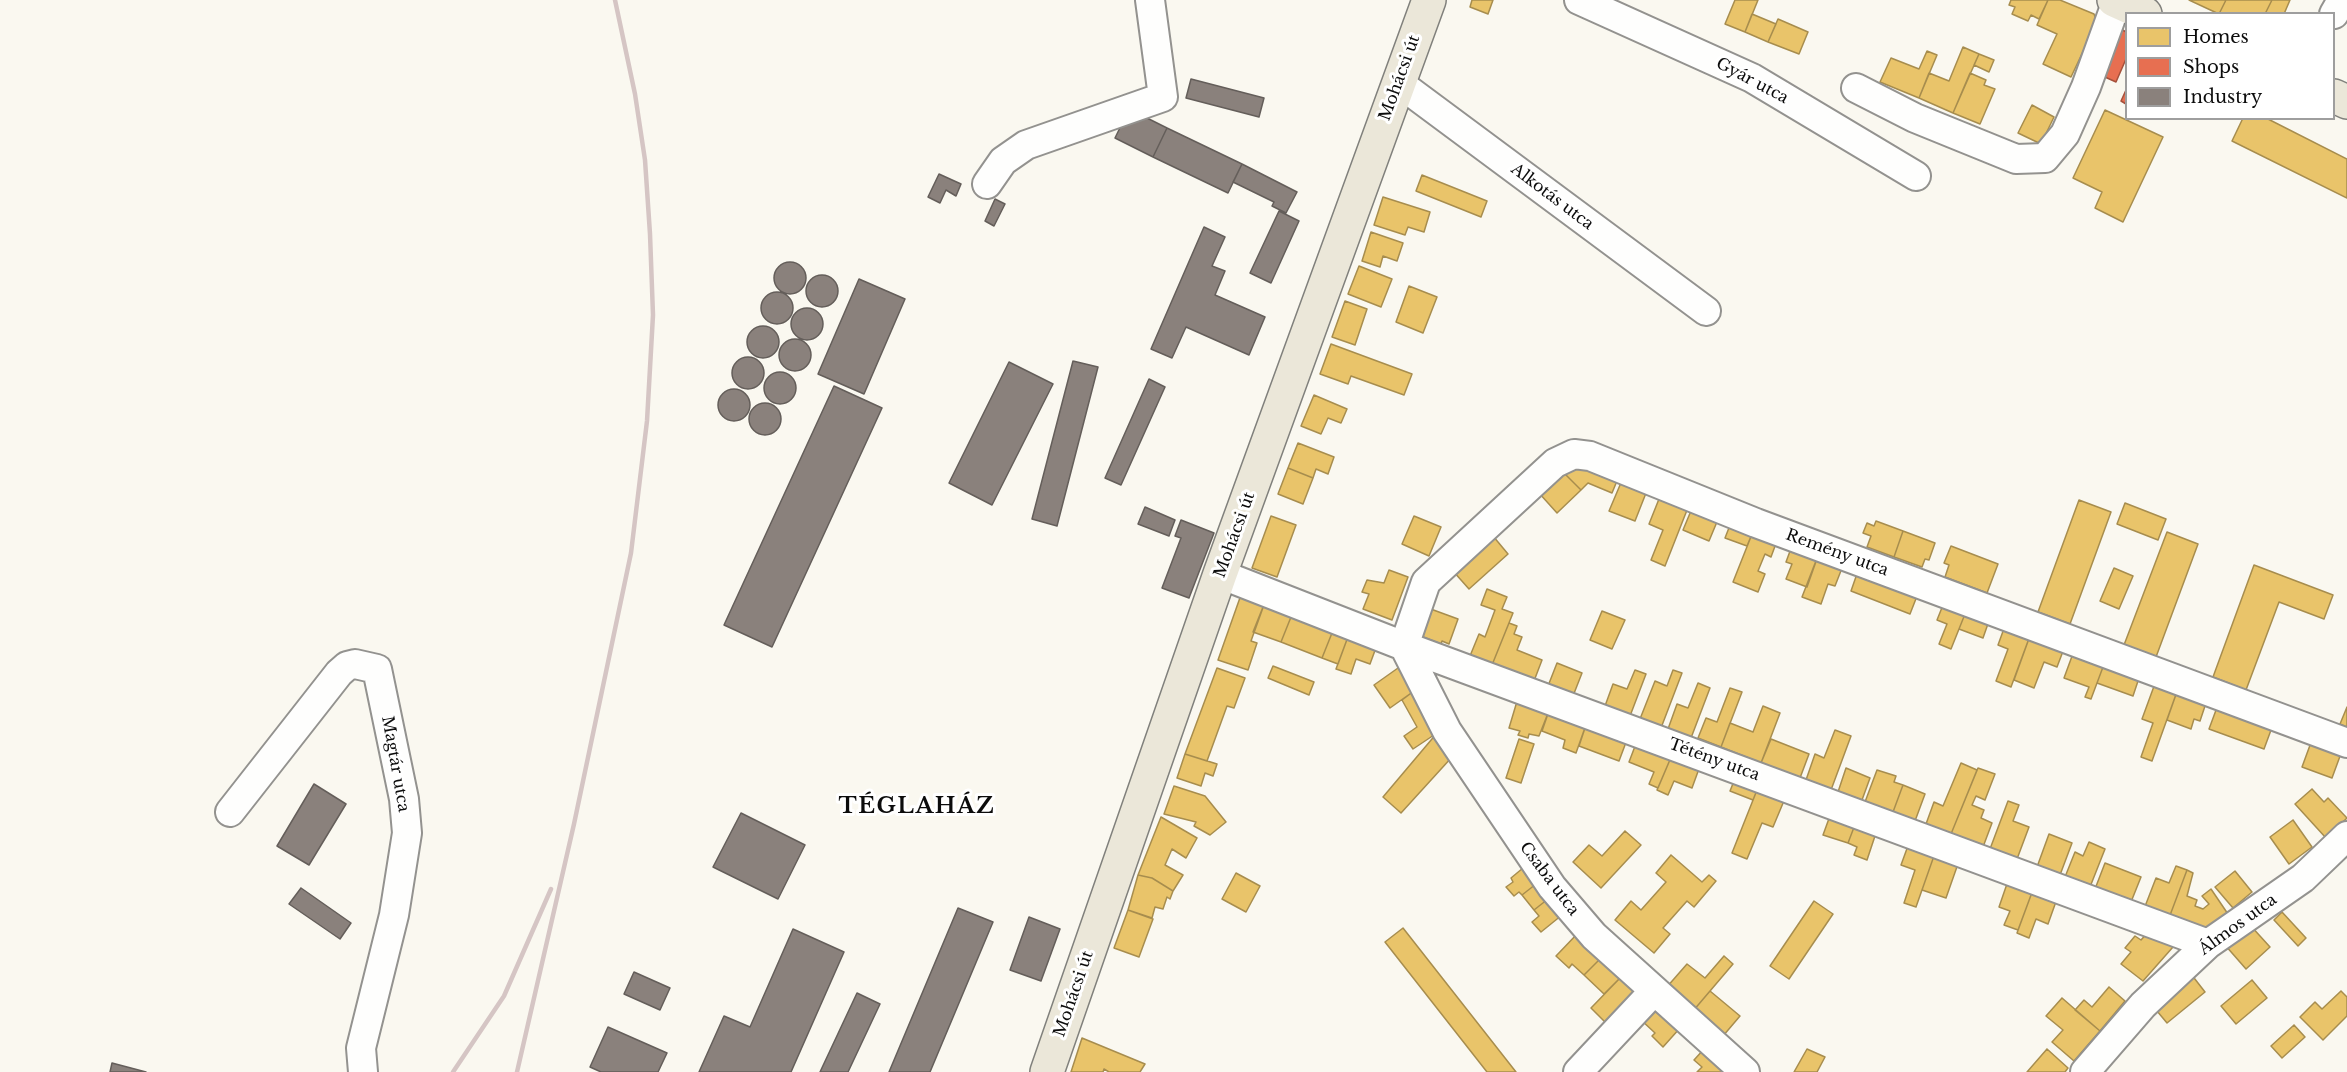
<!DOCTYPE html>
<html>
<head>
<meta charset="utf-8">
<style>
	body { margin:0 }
	#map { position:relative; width:2347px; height:1072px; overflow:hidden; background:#faf8f0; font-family:"Libre Baskerville",serif }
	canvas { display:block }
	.legend { position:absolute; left:2125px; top:12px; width:210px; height:108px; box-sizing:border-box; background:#fff; border:2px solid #9e9e9e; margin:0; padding:8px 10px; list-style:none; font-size:18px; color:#0c0c0c }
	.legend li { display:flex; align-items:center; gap:12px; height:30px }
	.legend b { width:30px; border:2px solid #9e9e9e }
</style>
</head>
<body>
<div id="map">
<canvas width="2347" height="1072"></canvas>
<ul class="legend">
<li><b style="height:16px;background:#e9c46a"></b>Homes</li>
<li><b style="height:16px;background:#e76f51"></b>Shops</li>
<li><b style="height:16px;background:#8a817c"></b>Industry</li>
</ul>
</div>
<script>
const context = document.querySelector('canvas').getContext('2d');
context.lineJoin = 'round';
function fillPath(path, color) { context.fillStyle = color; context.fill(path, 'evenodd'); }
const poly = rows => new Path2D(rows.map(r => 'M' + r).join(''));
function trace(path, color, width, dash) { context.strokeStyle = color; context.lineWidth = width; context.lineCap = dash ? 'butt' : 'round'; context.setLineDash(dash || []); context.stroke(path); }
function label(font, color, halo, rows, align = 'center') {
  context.font = font + ' "Libre Baskerville",serif'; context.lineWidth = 6; context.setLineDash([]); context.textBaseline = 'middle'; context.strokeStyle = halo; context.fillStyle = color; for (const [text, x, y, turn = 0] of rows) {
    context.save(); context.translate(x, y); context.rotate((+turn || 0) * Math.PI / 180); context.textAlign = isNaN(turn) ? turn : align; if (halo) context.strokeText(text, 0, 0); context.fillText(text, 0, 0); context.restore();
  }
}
const homes = poly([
	[1472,0,1493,0,1488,14,1470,7,1472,0],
	[1735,0,1758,0,1745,32,1725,24,1735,0],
	[2011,0,2048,0,2039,19,2031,15,2028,21,2012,14,2015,7,2009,5,2011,0],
	[2048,0,2060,0,2094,14,2097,22,2071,77,2043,64,2057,34,2037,25,2048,0],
	[2189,0,2226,0,2219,14,2189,0],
	[2226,0,2272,0,2265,14,2219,14,2226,0],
	[2272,0,2290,0,2284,14,2265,14,2272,0],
	[1752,14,1776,24,1768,42,1745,32,1752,14],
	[1778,19,1808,32,1799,54,1768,42,1778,19],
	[1963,47,1979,54,1953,113,1919,98,1929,73,1949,81,1963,47],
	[1927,51,1937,55,1919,98,1880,82,1891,58,1919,69,1927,51],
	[1979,54,1994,60,1989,72,1974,65,1979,54],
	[1970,73,1986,80,1984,85,1995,89,1980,124,1953,113,1970,73],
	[2032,105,2054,117,2041,144,2018,133,2032,105],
	[2105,110,2163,137,2123,222,2095,208,2102,192,2073,178,2105,110],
	[2243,118,2266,118,2347,159,2347,198,2232,141,2243,118],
	[1422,175,1487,201,1481,217,1416,191,1422,175],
	[1383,197,1430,212,1424,232,1408,227,1405,235,1374,225,1383,197],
	[1371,232,1403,243,1397,261,1383,256,1380,267,1362,261,1371,232],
	[1359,266,1392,279,1381,307,1348,294,1359,266],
	[1409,286,1437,297,1423,333,1396,322,1409,286],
	[1345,301,1367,309,1355,345,1332,337,1345,301],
	[1331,344,1412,374,1404,395,1351,376,1348,384,1320,374,1331,344],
	[1314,395,1347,409,1341,423,1328,418,1321,434,1301,426,1314,395],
	[1298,443,1334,457,1328,474,1316,469,1313,478,1288,468,1298,443],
	[1575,458,1619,476,1612,493,1588,483,1581,490,1562,471,1575,458],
	[1288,468,1313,478,1303,504,1278,494,1288,468],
	[1562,471,1581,490,1557,513,1539,493,1562,471],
	[1623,478,1648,488,1635,521,1609,511,1623,478],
	[1661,494,1689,505,1665,566,1651,560,1663,530,1649,524,1661,494],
	[2079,500,2111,512,2070,624,2038,612,2079,500],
	[2125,503,2166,519,2158,540,2117,524,2125,503],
	[1693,506,1719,517,1709,541,1683,530,1693,506],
	[1271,516,1296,525,1277,577,1252,568,1271,516],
	[1414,516,1441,527,1429,556,1402,544,1414,516],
	[1732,520,1754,529,1747,546,1725,538,1732,520],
	[1876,521,1903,531,1894,557,1867,547,1871,536,1863,533,1867,523,1874,526,1876,521],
	[1754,529,1778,538,1771,557,1765,554,1758,571,1765,574,1758,592,1733,582,1754,529],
	[1903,531,1935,543,1929,560,1925,559,1922,567,1894,557,1903,531],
	[2167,532,2198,544,2156,657,2124,645,2167,532],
	[1493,536,1508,554,1469,589,1453,571,1493,536],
	[1793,543,1819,553,1807,587,1786,579,1792,564,1786,562,1793,543],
	[1951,546,1998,564,1987,593,1945,577,1949,565,1944,563,1951,546],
	[1819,553,1844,563,1835,586,1828,584,1821,604,1802,597,1819,553],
	[2254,565,2333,595,2324,619,2279,602,2246,690,2213,677,2254,565],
	[1859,568,1919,591,1910,614,1851,591,1859,568],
	[2114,568,2133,576,2119,609,2100,601,2114,568],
	[1389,570,1408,577,1392,620,1363,609,1369,594,1362,592,1367,580,1384,583,1389,570],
	[1487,589,1507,597,1502,609,1513,613,1492,665,1470,656,1479,634,1485,637,1495,610,1481,605,1487,589],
	[1242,592,1265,602,1251,641,1257,643,1248,670,1218,660,1242,592],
	[1945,600,1967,609,1951,649,1939,644,1947,624,1937,620,1945,600],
	[1265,602,1293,612,1281,642,1253,632,1265,602],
	[1428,608,1458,619,1449,644,1442,641,1441,644,1418,635,1428,608],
	[1967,609,1990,618,1983,638,1959,629,1967,609],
	[1602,611,1625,620,1612,649,1590,640,1602,611],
	[1293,612,1334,628,1322,658,1281,642,1293,612],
	[1509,623,1517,626,1514,634,1522,637,1517,650,1542,660,1534,681,1492,665,1509,623],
	[2006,623,2031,633,2011,687,1996,681,2008,649,1998,645,2006,623],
	[1334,628,1349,634,1338,664,1322,658,1334,628],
	[2031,633,2065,646,2057,667,2044,662,2034,688,2014,680,2031,633],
	[1349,634,1377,645,1370,664,1356,659,1351,674,1336,669,1349,634],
	[2075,648,2106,659,2091,699,2085,697,2089,687,2064,678,2075,648],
	[2106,659,2141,672,2133,696,2097,683,2106,659],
	[1557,663,1582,673,1573,696,1548,686,1557,663],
	[1273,666,1314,682,1309,695,1268,678,1273,666],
	[1217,668,1245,678,1234,708,1227,706,1207,761,1185,754,1217,668],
	[1398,668,1414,691,1390,708,1374,685,1398,668],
	[1635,670,1646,674,1630,716,1605,706,1613,684,1627,689,1635,670],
	[1673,670,1682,673,1661,728,1640,719,1655,681,1667,686,1673,670],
	[2157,678,2179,686,2152,761,2141,757,2153,723,2142,719,2157,678],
	[1698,683,1710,688,1691,738,1668,729,1677,704,1688,708,1698,683],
	[2179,686,2208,697,2200,721,2194,719,2191,729,2167,720,2179,686],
	[1730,688,1742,692,1721,747,1698,738,1706,718,1717,722,1730,688],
	[1414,691,1437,733,1413,749,1404,736,1417,727,1402,700,1414,691],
	[1518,698,1550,708,1539,736,1529,734,1528,738,1518,735,1520,731,1509,728,1518,698],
	[2219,702,2274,722,2264,749,2209,729,2219,702],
	[1763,706,1780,713,1761,763,1721,747,1730,723,1753,732,1763,706],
	[2347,707,2347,727,2340,724,2347,707],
	[1550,708,1587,722,1576,753,1563,748,1565,740,1542,731,1550,708],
	[1587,722,1628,737,1619,761,1579,746,1587,722],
	[1835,730,1851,736,1831,790,1806,780,1815,754,1824,758,1835,730],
	[1437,733,1452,757,1401,813,1383,797,1437,733],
	[2313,737,2343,748,2332,778,2302,767,2313,737],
	[1519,739,1534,744,1521,783,1506,778,1519,739],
	[1771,739,1809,754,1800,778,1761,763,1771,739],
	[1637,741,1672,755,1658,788,1649,784,1654,772,1629,762,1637,741],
	[1185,754,1217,764,1213,776,1205,773,1201,786,1177,778,1185,754],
	[1672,755,1700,766,1692,788,1674,781,1668,795,1657,790,1672,755],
	[1961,763,1977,770,1951,834,1926,824,1934,802,1943,806,1961,763],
	[1846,768,1870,778,1862,800,1838,792,1846,768],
	[1978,768,1995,774,1985,800,1976,796,1972,805,1984,810,1981,818,1992,823,1983,847,1951,834,1978,768],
	[1877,770,1896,776,1894,782,1903,785,1893,812,1865,802,1877,770],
	[1736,776,1759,785,1753,800,1730,791,1736,776],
	[1759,785,1786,796,1773,827,1762,823,1747,859,1732,853,1759,785],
	[1903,785,1925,794,1915,821,1893,812,1903,785],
	[1174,786,1205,796,1226,822,1210,835,1194,826,1196,822,1164,814,1174,786],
	[2312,789,2324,802,2328,798,2347,818,2326,838,2295,804,2312,789],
	[2008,801,2019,805,2013,821,2029,827,2017,859,1990,849,2008,801],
	[1831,813,1856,822,1848,843,1823,835,1831,813],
	[1161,817,1197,838,1186,858,1172,849,1165,865,1183,875,1173,891,1152,878,1138,875,1161,817],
	[2293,820,2312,847,2289,864,2270,837,2293,820],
	[1856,822,1877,830,1867,860,1854,855,1857,847,1848,843,1856,822],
	[1625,831,1641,845,1601,888,1573,862,1589,845,1602,856,1625,831],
	[2049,834,2072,843,2060,875,2037,867,2049,834],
	[2089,842,2105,849,2090,887,2065,877,2075,852,2083,856,2089,842],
	[1909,843,1935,853,1916,907,1904,903,1915,870,1901,865,1909,843],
	[1935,853,1959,861,1946,898,1922,890,1935,853],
	[1671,855,1702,882,1709,875,1716,881,1694,907,1687,901,1663,928,1670,934,1654,953,1615,920,1631,901,1641,910,1666,882,1656,873,1671,855],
	[2105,863,2141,877,2131,902,2095,889,2105,863],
	[2176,866,2187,870,2169,918,2144,909,2156,878,2169,883,2176,866],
	[1523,868,1536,884,1522,895,1519,892,1514,896,1506,887,1513,882,1511,878,1523,868],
	[2187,870,2193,873,2187,896,2197,900,2195,906,2203,909,2209,904,2202,896,2211,889,2230,917,2207,931,2169,918,2187,870],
	[2235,871,2252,892,2233,908,2215,887,2235,871],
	[1236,873,1260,886,1246,912,1222,899,1236,873],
	[1138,875,1152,878,1173,891,1170,899,1167,897,1163,909,1155,907,1152,918,1128,910,1138,875],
	[2009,878,2034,887,2018,930,2004,925,2010,911,1999,907,2009,878],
	[1536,884,1548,899,1534,910,1522,895,1536,884],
	[2034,887,2058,896,2048,924,2036,919,2029,938,2017,933,2034,887],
	[1548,899,1562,915,1541,932,1532,922,1539,916,1534,910,1548,899],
	[1814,901,1833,914,1789,979,1770,966,1814,901],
	[1128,910,1153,919,1139,957,1114,948,1128,910],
	[2282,912,2306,938,2298,946,2274,920,2282,912],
	[2250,925,2270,947,2246,969,2225,945,2250,925],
	[1403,928,1516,1072,1487,1072,1385,942,1403,928],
	[2149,931,2172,940,2173,947,2143,981,2121,964,2131,952,2125,948,2135,936,2141,940,2149,931],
	[1578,933,1602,957,1584,975,1572,964,1569,968,1556,956,1578,933],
	[1724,956,1733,964,1693,1011,1666,988,1687,964,1705,978,1724,956],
	[1602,957,1622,976,1604,994,1584,975,1602,957],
	[2191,974,2205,992,2167,1023,2152,1005,2191,974],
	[1622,976,1637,989,1605,1022,1591,1008,1622,976],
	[2252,980,2267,998,2236,1024,2221,1006,2252,980],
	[2109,987,2125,1001,2100,1031,2075,1010,2084,1000,2092,1007,2109,987],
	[1710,991,1740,1016,1723,1036,1693,1011,1710,991],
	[2341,991,2347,997,2347,1016,2323,1040,2300,1017,2315,1002,2322,1009,2341,991],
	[2062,998,2100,1031,2074,1061,2052,1042,2063,1030,2046,1016,2062,998],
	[1654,1004,1680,1028,1663,1047,1652,1036,1655,1033,1640,1019,1654,1004],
	[2294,1025,2305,1037,2282,1058,2271,1046,2294,1025],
	[1082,1038,1145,1064,1140,1072,1109,1072,1104,1069,1103,1072,1071,1072,1082,1038],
	[1704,1049,1725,1067,1721,1072,1697,1072,1702,1067,1694,1060,1704,1049],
	[1807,1049,1825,1057,1817,1072,1794,1072,1807,1049],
	[2047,1049,2068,1068,2065,1072,2027,1072,2047,1049]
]);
fillPath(homes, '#e9c46a');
trace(homes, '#a78d4e', 1.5);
const shops = poly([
	[2118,27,2126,32,2126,59,2116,82,2096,73,2118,27],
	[2126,90,2126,104,2121,101,2126,90]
]);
fillPath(shops, '#e76f51');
trace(shops, '#a5513c', 1.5);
const industry = poly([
	[1191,79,1264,98,1259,117,1186,98,1191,79],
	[1129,109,1167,128,1153,157,1115,138,1129,109],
	[1167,128,1242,164,1228,193,1153,157,1167,128],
	[1242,164,1297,192,1286,213,1272,206,1274,202,1233,182,1242,164],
	[939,174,961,184,956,196,946,190,940,203,928,197,939,174],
	[995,199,1005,204,994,226,985,221,995,199],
	[1279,211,1299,221,1271,283,1250,273,1279,211],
	[1204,227,1225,237,1212,266,1225,271,1215,295,1265,317,1249,355,1186,327,1172,358,1151,349,1204,227],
	'774 278a16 16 0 1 1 32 0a16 16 0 1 1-32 0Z',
	'806 291a16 16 0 1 1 32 0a16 16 0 1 1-32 0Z',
	[859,279,905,299,864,394,818,374,859,279],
	'761 308a16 16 0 1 1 32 0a16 16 0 1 1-32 0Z',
	'791 324a16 16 0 1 1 32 0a16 16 0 1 1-32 0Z',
	'747 342a16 16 0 1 1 32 0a16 16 0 1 1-32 0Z',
	'779 355a16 16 0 1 1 32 0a16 16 0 1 1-32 0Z',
	'732 373a16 16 0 1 1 32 0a16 16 0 1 1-32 0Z',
	[1073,361,1098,367,1057,526,1032,519,1073,361],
	[1009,362,1053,384,992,505,949,483,1009,362],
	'764 388a16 16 0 1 1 32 0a16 16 0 1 1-32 0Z',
	[1149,379,1165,387,1121,485,1105,478,1149,379],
	[834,386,882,408,772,647,724,625,834,386],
	'718 405a16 16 0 1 1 32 0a16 16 0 1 1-32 0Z',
	'749 419a16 16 0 1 1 32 0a16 16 0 1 1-32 0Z',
	[1145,507,1175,520,1169,536,1138,524,1145,507],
	[1181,520,1214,533,1189,598,1162,588,1181,538,1175,536,1181,520],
	[314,784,346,804,309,865,277,846,314,784],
	[741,813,805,845,778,899,713,867,741,813],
	[301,888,351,923,340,939,289,904,301,888],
	[958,908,993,922,930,1072,889,1072,958,908],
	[1029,917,1060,929,1041,981,1010,970,1029,917],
	[793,929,844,952,791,1072,699,1072,724,1016,750,1027,793,929],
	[634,972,670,988,660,1010,624,994,634,972],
	[857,993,880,1004,848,1072,820,1072,857,993],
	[608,1027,667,1053,658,1072,601,1072,590,1067,608,1027],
	[112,1063,146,1072,110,1072,112,1063]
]);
fillPath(industry, '#8a817c');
trace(industry, '#645e5a', 1.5);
const minor = poly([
	[1579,0,1752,78,1916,176],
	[2334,14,2342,0],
	[1399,83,1706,311],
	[1856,88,1915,118,2016,159,2045,158,2065,134,2086,87,2117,1],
	[987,184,1003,161,1026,145,1163,97,1150,0],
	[1220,574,1404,646,2208,944],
	[230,812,339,673,347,666,355,664,377,669,404,799,407,833,394,915,361,1048,363,1072],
	[1578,1072,1654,991],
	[1745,1072,1594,936,1552,887,1447,731,1404,646,1426,582,1555,463,1574,454,1590,456,1756,523,2347,743],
	[2085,1072,2143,1005,2208,944,2303,878,2347,836]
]);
const major = poly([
	[2114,0,2145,14],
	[2334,96,2347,102],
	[1047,1072,1220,574,1429,0]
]);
trace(minor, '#93928f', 32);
trace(major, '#80807c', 36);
trace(minor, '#fefefd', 28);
trace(major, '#ebe7d9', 33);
trace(poly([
	[453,1072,504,996,551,889],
	[517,1072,574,824,631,553,647,421,653,315,650,234,645,160,635,94,615,0]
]), '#d5c5c4', 4.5);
label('16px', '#0c0c0c', '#fff', [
	["Mohácsi út",1400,78,-70],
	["Gyár utca",1752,81,28],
	["Alkotás utca",1552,197,37],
	["Mohácsi út",1235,535,-70],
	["Remény utca",1837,553,20],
	["Tétény utca",1714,760,20],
	["Magtár utca",395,764,80],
	["Csaba utca",1549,879,53],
	["Álmos utca",2238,925,-36],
	["Mohácsi út",1074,994,-71]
]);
context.letterSpacing = '1.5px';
label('bold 22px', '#0c0c0c', '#fff', [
	["TÉGLAHÁZ",917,807]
]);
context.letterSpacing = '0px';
</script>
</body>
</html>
